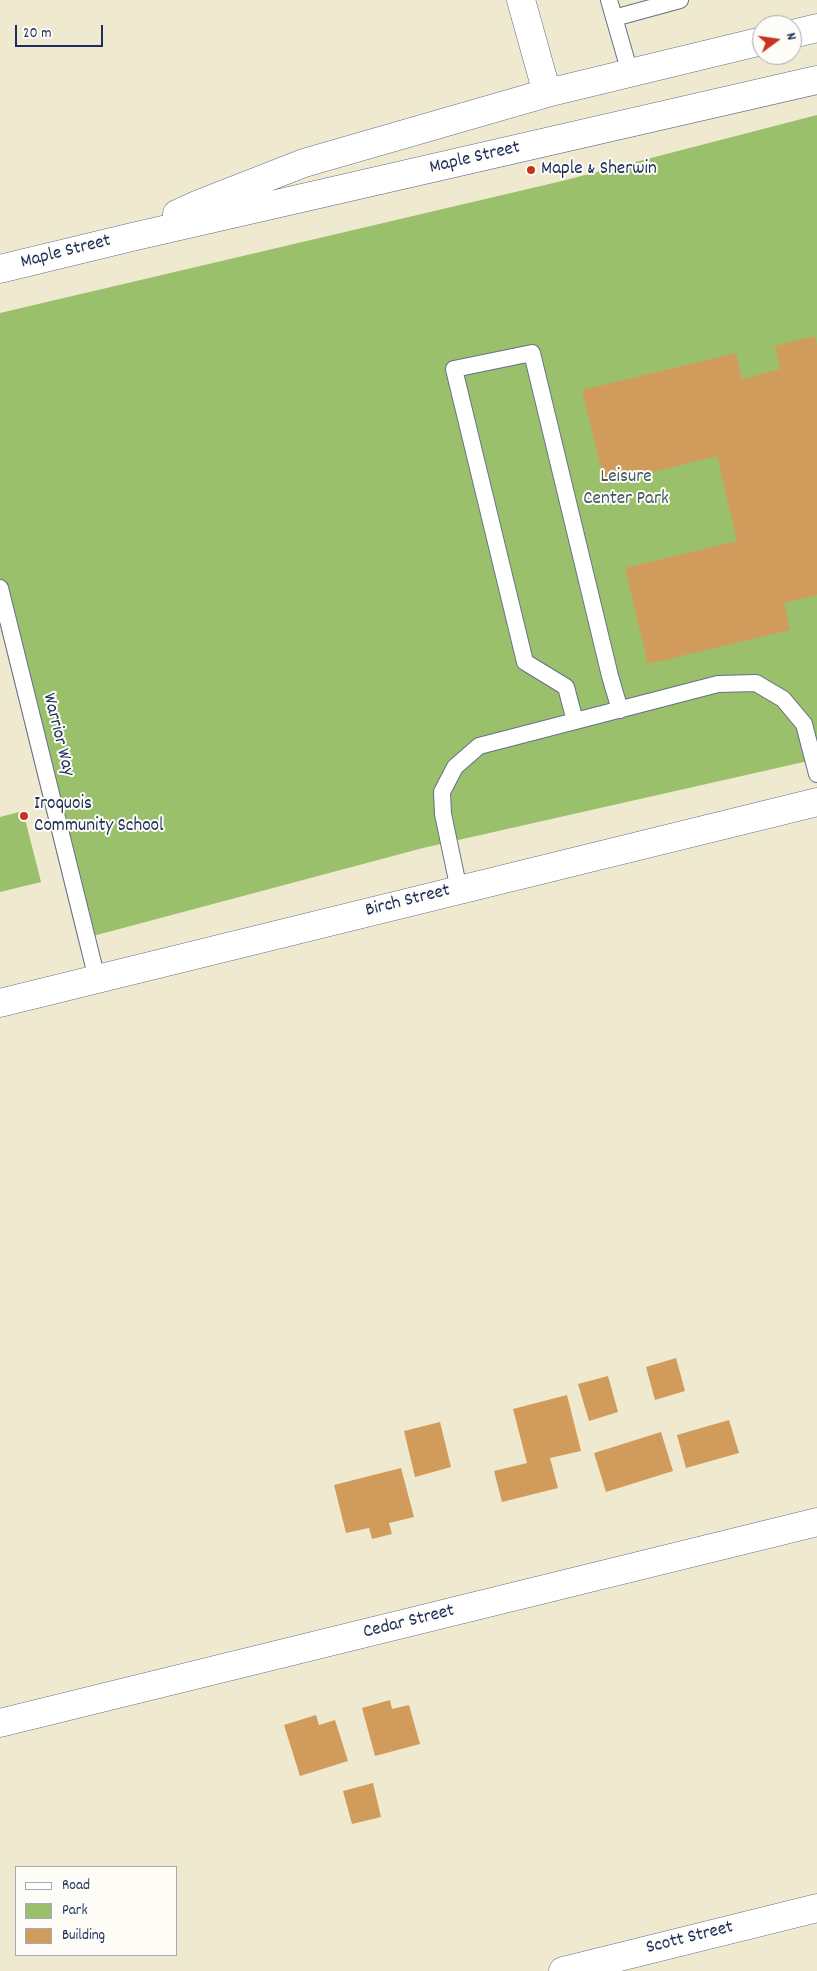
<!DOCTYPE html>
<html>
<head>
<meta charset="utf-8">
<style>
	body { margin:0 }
	#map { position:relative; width:817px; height:1971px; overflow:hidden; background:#efe9cf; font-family:Dekko,sans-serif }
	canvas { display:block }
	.legend { position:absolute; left:15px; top:1866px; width:162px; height:90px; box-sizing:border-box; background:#fdfcf7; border:1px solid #a3aaba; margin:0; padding:6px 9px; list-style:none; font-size:15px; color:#1b2f5e }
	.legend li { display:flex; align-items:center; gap:10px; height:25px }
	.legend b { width:25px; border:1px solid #a3aaba }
	.north { position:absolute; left:752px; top:15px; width:50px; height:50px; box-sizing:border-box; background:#fdfcf7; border:1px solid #a3aaba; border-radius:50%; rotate:76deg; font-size:14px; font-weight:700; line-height:20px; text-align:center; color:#1b2f5e }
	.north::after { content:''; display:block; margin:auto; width:18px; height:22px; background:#c8321e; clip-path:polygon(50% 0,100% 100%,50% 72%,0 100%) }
	.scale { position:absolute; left:15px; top:25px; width:88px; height:22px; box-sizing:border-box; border:2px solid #1b2f5e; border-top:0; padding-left:6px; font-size:15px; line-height:18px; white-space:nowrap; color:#1b2f5e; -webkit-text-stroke:4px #fdfcf7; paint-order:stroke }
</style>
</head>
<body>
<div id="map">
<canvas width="817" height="1971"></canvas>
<ul class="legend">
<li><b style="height:6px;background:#fff"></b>Road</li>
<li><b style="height:14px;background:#9bc06b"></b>Park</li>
<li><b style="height:14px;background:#d19c5b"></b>Building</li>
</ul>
<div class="north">N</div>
<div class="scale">20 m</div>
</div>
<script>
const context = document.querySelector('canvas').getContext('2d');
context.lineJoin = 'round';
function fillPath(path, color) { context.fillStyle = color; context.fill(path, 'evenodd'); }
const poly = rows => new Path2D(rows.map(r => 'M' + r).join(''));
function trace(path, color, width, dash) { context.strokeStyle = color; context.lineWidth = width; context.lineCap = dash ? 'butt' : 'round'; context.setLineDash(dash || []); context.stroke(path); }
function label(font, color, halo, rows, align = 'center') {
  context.font = font + ' Dekko,sans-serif'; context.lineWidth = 4; context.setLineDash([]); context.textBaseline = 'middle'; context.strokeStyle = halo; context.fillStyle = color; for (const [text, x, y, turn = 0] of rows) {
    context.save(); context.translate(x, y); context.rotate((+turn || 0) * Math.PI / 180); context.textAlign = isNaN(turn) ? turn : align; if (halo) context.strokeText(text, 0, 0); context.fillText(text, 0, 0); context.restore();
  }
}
fillPath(poly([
	[817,115,817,759,423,848,78,940,0,625,0,313,562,181],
	[23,811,41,882,0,892,0,817]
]), '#9bc06b');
fillPath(poly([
	[815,336,817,345,817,595,784,603,790,630,648,664,625,568,737,541,717,456,605,484,582,390,736,353,742,379,780,369,775,346],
	[676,1358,685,1391,655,1400,646,1367],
	[608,1376,618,1412,589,1421,578,1384],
	[567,1395,581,1451,550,1458,558,1488,502,1502,494,1471,527,1463,513,1409],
	[729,1420,739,1453,686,1468,677,1435],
	[440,1422,451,1467,415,1477,404,1431],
	[661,1432,673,1471,606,1492,594,1453],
	[401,1468,414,1517,389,1523,392,1534,372,1539,369,1528,346,1533,334,1485],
	[390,1700,392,1709,409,1705,420,1744,375,1756,362,1708],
	[316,1715,319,1725,335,1720,348,1761,300,1776,284,1725],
	[373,1783,381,1817,352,1824,343,1791]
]), '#d19c5b');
const service = poly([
	[609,0,630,73],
	[614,18,680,0],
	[0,588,97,979],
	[575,721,566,687,525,662,454,369,532,353,610,676,620,710],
	[459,890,443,814,442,792,455,767,479,746,718,684,756,683,783,699,804,724,817,774]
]);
const minor = poly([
	[521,0,547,93],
	[792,34,817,28],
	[177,214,199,204,304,163,547,93,762,41],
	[0,269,132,237,817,80],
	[0,1003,817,802],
	[0,1723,817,1522],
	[563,1971,817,1908]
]);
trace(service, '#657086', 18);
trace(minor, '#657086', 29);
trace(service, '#fff', 16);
trace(minor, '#fff', 28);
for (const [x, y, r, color] of [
	[531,170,5,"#c8321e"],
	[24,816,5,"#c8321e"]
]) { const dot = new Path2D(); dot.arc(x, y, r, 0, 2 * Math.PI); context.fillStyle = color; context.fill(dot); trace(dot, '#fdfcf7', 2); }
label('19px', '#1b2f5e', '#fdfcf7', [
	["Maple Street",475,159,-13],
	["Maple Street",66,253,-14],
	["Warrior Way",57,735,76],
	["Birch Street",408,902,-14],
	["Cedar Street",409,1623,-14],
	["Scott Street",690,1939,-14]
]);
label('19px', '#1b2f5e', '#fdfcf7', [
	["Maple & Sherwin",541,170],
	["Iroquois",34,805],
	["Community School",34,827]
], 'left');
label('19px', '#415a62', '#fdfcf7', [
	["Leisure",626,478],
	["Center Park",626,500]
]);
</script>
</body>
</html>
